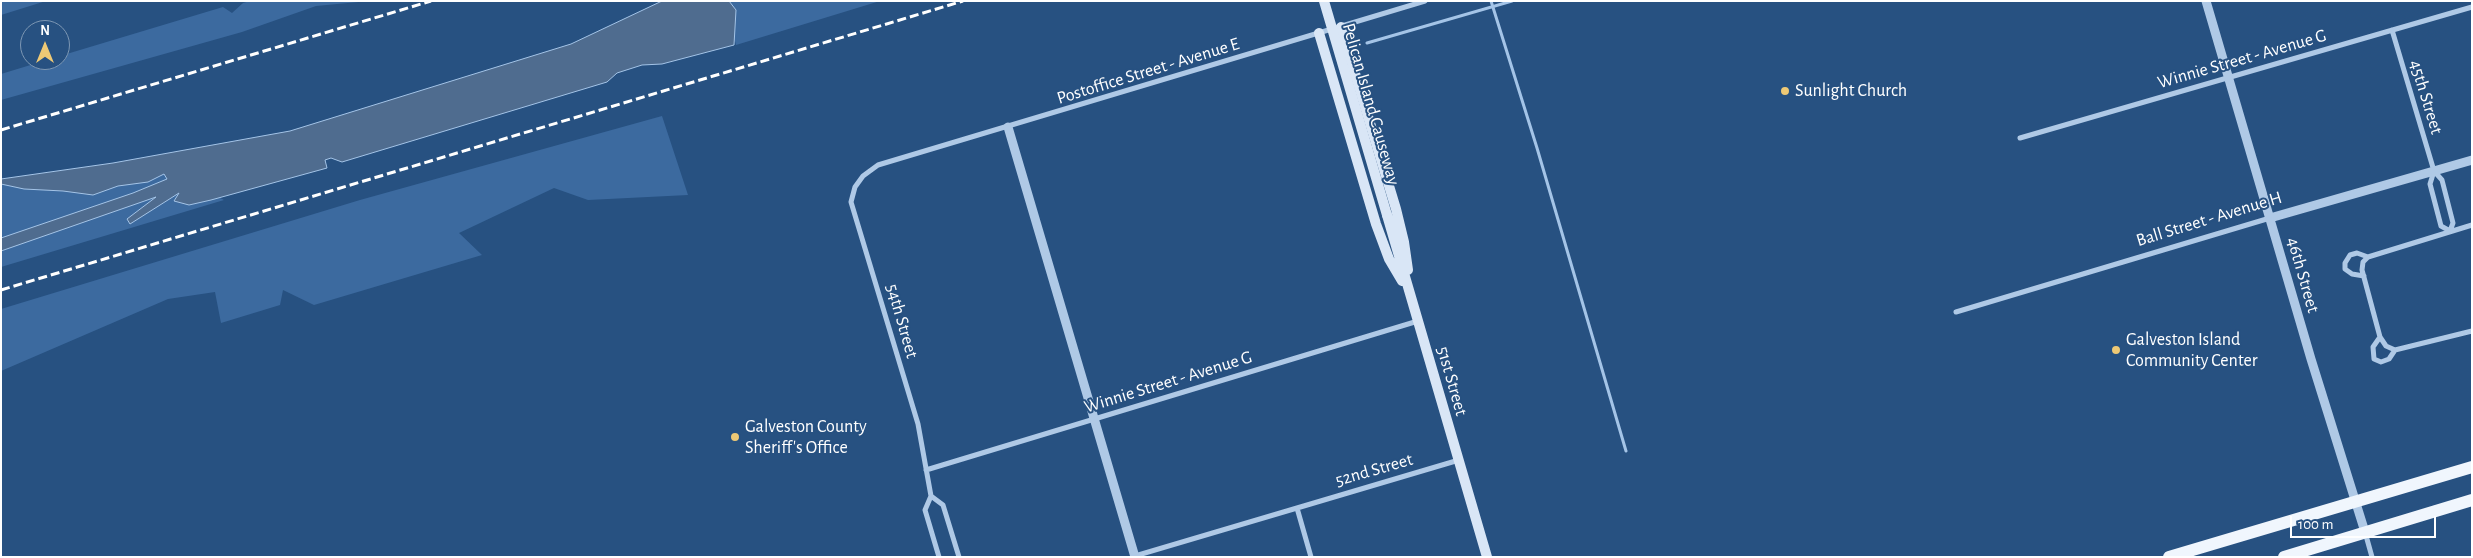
<!DOCTYPE html>
<html>
<head>
<meta charset="utf-8">
<style>
	body { margin:0 }
	#map { position:relative; width:2473px; height:558px; overflow:hidden; background:#275181; font-family:"Alegreya Sans",sans-serif }
	canvas { display:block }
	.frame { position:absolute; inset:0; border:2px solid #fff; pointer-events:none }
	.north { position:absolute; left:20px; top:20px; width:50px; height:50px; box-sizing:border-box; background:#275181; border:1px solid #7d97b3; border-radius:50%; rotate:0deg; font-size:14px; font-weight:700; line-height:20px; text-align:center; color:#fff }
	.north::after { content:''; display:block; margin:auto; width:18px; height:22px; background:#eec975; clip-path:polygon(50% 0,100% 100%,50% 72%,0 100%) }
	.scale { position:absolute; left:2290px; top:516px; width:146px; height:22px; box-sizing:border-box; border:2px solid #fff; border-top:0; padding-left:6px; font-size:15px; line-height:18px; white-space:nowrap; color:#fff; -webkit-text-stroke:4px #275181; paint-order:stroke }
</style>
</head>
<body>
<div id="map">
<canvas width="2473" height="558"></canvas>
<div class="frame"></div>
<div class="north">N</div>
<div class="scale">100 m</div>
</div>
<script>
const context = document.querySelector('canvas').getContext('2d');
context.lineJoin = 'round';
function fillPath(path, color) { context.fillStyle = color; context.fill(path, 'evenodd'); }
const poly = rows => new Path2D(rows.map(r => 'M' + r).join(''));
function trace(path, color, width, dash) { context.strokeStyle = color; context.lineWidth = width; context.lineCap = dash ? 'butt' : 'round'; context.setLineDash(dash || []); context.stroke(path); }
function label(font, color, halo, rows, align = 'center') {
  context.font = font + ' "Alegreya Sans",sans-serif'; context.lineWidth = 4; context.setLineDash([]); context.textBaseline = 'middle'; context.strokeStyle = halo; context.fillStyle = color; for (const [text, x, y, turn = 0] of rows) {
    context.save(); context.translate(x, y); context.rotate((+turn || 0) * Math.PI / 180); context.textAlign = isNaN(turn) ? turn : align; if (halo) context.strokeText(text, 0, 0); context.fillText(text, 0, 0); context.restore();
  }
}
fillPath(poly([
	[1,1,46,1,1,15],
	[250,1,369,1,316,6,242,32,1,100,1,74,47,60,60,60,60,56,223,7,232,13,243,3],
	[725,1,880,1,736,45],
	[662,116,688,195,588,200,554,188,459,233,482,255,314,305,283,290,280,305,221,323,215,292,168,299,1,371,1,309,360,200],
	[165,169,224,200,1,267,1,180]
]), '#3c6a9f');
const water = poly([
	[662,1,729,1,736,10,734,45,662,64,642,65,617,73,607,82,342,162,331,158,325,160,327,168,211,200,189,205,174,201,179,193,130,224,127,219,156,197,1,251,1,238,133,193,167,179,164,174,148,182,118,186,93,195,63,191,24,189,1,184,1,179,113,163,290,131,571,44,662,1]
]);
fillPath(water, '#4f6c8f');
trace(water, '#a4c4e7', 1);
trace(poly([
	[1491,1,1537,148,1626,451],
	[1367,43,1512,1]
]), '#a4c4e7', 3);
trace(poly([
	[2392,30,2434,171],
	[2020,138,2472,7],
	[2434,171,2442,180,2453,223,2450,231,2441,226,2430,184,2434,171],
	[2472,225,2368,257,2363,262,2362,270,2380,337,2386,346,2395,350,2472,331],
	[2364,276,2352,274,2345,269,2345,263,2350,255,2357,253,2368,257],
	[1956,312,2270,218],
	[2380,337,2373,347,2374,359,2381,362,2389,359,2395,350],
	[926,470,1418,321],
	[931,496,943,505,959,557],
	[1297,508,1459,460],
	[2365,532,2372,557],
	[1135,556,1297,508,1311,557],
	[939,557,925,510,931,496,918,424,851,202,855,187,863,176,878,165,1425,1]
]), '#afc9e6', 5);
trace(poly([
	[2206,1,2311,359,2365,532],
	[1008,127,1135,557],
	[2270,218,2472,160]
]), '#afc9e6', 9);
trace(poly([
	[1341,27,1396,209,1404,242,1408,270],
	[1319,33,1376,224,1389,259,1402,281],
	[1387,215,1487,557]
]), '#d9e6f6', 10);
trace(poly([
	[2169,557,2472,467],
	[2284,557,2472,500]
]), '#f0f6fd', 12);
trace(poly([
	[1,130,431,1],
	[1,290,963,1]
]), '#fff', 3, [9, 4]);
trace(poly([
	[1324,1,1387,215]
]), '#d9e6f6', 10);
for (const [x, y, r, color] of [
	[1785,91,5,"#eec975"],
	[2116,350,5,"#eec975"],
	[735,437,5,"#eec975"]
]) { const dot = new Path2D(); dot.arc(x, y, r, 0, 2 * Math.PI); context.fillStyle = color; context.fill(dot); trace(dot, '#275181', 2); }
label('18px', '#fff', '#275181', [
	["Winnie Street - Avenue G",2242,59,-16],
	["Postoffice Street - Avenue E",1148,71,-17],
	["45th Street",2426,97,73],
	["Pelican Island Causeway",1371,104,74],
	["Ball Street - Avenue H",2209,219,-17],
	["46th Street",2303,275,74],
	["54th Street",902,321,74],
	["51st Street",1452,381,74],
	["Winnie Street - Avenue G",1168,382,-17],
	["52nd Street",1374,470,-16]
]);
label('18px', '#fff', '#275181', [
	["Sunlight Church",1795,91],
	["Galveston Island",2126,340],
	["Community Center",2126,361],
	["Galveston County",745,427],
	["Sheriff's Office",745,448]
], 'left');
</script>
</body>
</html>
